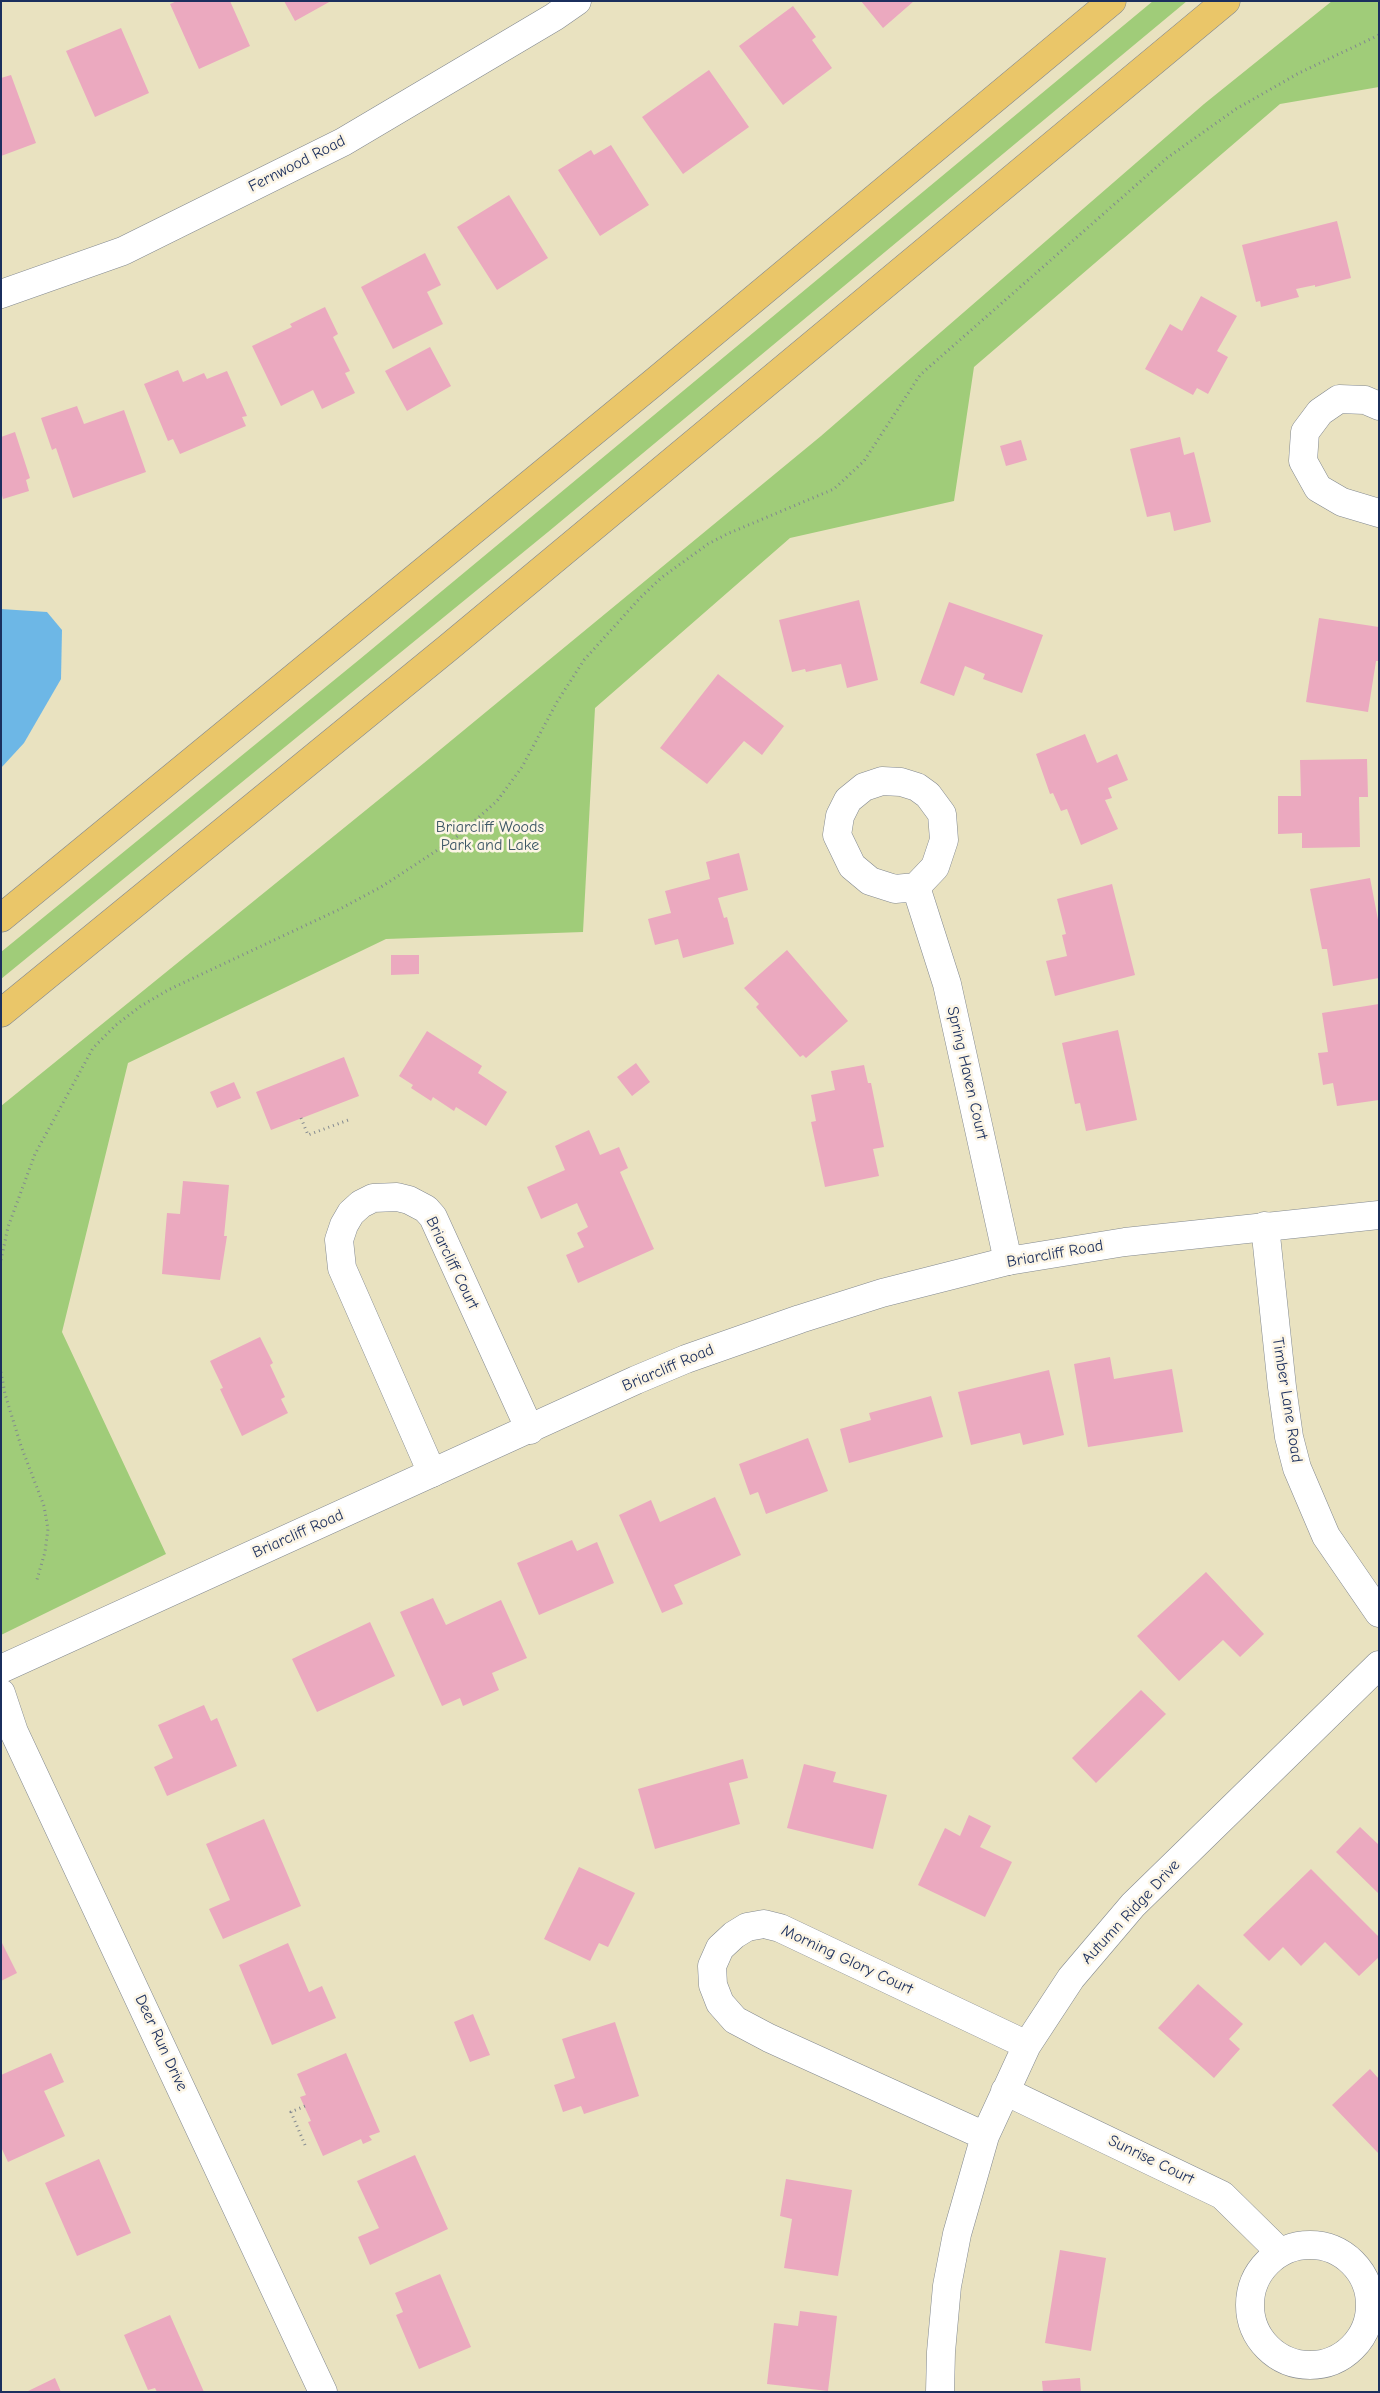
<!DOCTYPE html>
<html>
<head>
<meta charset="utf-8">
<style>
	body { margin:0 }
	#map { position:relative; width:1380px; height:2393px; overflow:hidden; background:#e9e2c0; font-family:"Comic Neue",sans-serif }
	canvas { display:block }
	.frame { position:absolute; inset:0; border:2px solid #1b2f5e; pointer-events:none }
</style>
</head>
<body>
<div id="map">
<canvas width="1380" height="2393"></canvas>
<div class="frame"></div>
</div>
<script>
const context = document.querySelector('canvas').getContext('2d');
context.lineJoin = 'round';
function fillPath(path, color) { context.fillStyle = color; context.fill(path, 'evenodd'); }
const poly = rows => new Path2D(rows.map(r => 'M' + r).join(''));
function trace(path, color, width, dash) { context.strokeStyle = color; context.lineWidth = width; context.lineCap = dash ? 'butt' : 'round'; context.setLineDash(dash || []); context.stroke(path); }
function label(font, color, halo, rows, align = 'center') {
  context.font = font + ' "Comic Neue",sans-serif'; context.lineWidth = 5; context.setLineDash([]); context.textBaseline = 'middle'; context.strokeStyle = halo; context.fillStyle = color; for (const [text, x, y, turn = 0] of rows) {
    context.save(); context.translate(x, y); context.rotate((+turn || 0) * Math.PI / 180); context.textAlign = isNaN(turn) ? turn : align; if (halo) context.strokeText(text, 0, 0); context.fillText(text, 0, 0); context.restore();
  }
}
fillPath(poly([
	[1153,1,1187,1,548,532,1,979,1,952,360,659],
	[1332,1,1379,1,1379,87,1280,104,974,367,954,501,790,538,595,708,583,932,386,939,128,1063,62,1332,166,1554,1,1635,1,1106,424,763,821,436,1204,104]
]), '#a0cc79');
fillPath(poly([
	[1,609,47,612,62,630,61,679,24,743,1,768]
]), '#6db7e6');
fillPath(poly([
	[177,1,230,1,250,46,199,69,170,4],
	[284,1,331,1,295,21],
	[861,1,914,1,883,28],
	[793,6,816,37,812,40,832,68,783,105,739,46],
	[121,28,149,93,95,117,66,51],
	[709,70,749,127,683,174,642,117],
	[11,75,36,143,1,156,1,78],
	[611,145,649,205,600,236,558,170,591,150,594,155],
	[509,195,548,258,497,290,457,227],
	[1337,221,1351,278,1315,287,1315,285,1296,289,1299,297,1261,307,1260,301,1256,302,1242,245],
	[425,253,441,285,427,292,443,324,393,349,361,287],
	[1201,296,1237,316,1217,351,1228,357,1208,394,1197,388,1193,395,1145,369,1170,324,1182,331],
	[325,307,338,334,333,337,350,371,345,373,355,393,322,409,313,390,281,406,252,346,292,327,290,324],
	[430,347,451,386,407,411,385,371],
	[178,370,183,382,204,373,207,379,227,371,247,416,242,417,246,426,180,454,173,439,168,441,144,384],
	[77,406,84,424,124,410,146,472,73,498,56,448,52,450,41,418],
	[15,432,30,478,26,480,29,491,3,499,1,492,1,437],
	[1180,437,1184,455,1194,452,1211,522,1174,531,1170,512,1147,517,1130,449],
	[1021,440,1027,460,1006,466,1000,446],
	[859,600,878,680,847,688,841,664,806,672,805,669,792,672,779,620],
	[949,602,1043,635,1022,693,983,679,985,674,965,666,954,696,920,683],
	[1319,618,1379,627,1379,661,1376,661,1368,712,1306,702],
	[718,674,784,726,762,755,744,741,707,784,660,748],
	[1085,734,1097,763,1117,754,1128,780,1108,788,1112,798,1105,800,1118,829,1081,845,1067,809,1061,811,1053,793,1050,794,1036,754],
	[1367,759,1368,797,1359,797,1360,847,1302,848,1302,833,1278,834,1278,796,1301,796,1300,760],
	[739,853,748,890,718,898,724,918,727,917,734,944,683,958,678,939,655,945,648,919,671,913,665,891,710,879,706,862],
	[1370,878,1379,925,1379,978,1333,986,1327,949,1322,949,1310,889],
	[1112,884,1135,975,1055,996,1046,961,1067,956,1062,935,1066,934,1057,899],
	[787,950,848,1021,806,1058,803,1055,800,1057,756,1007,759,1004,744,988],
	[391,955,419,955,419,974,391,975],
	[1379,1004,1379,1100,1337,1106,1333,1083,1323,1085,1318,1053,1328,1052,1322,1013],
	[1118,1030,1137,1120,1086,1131,1080,1103,1075,1104,1062,1043],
	[427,1031,482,1066,478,1073,507,1092,486,1126,456,1107,454,1111,433,1097,431,1101,411,1088,413,1085,399,1076],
	[344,1057,359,1096,271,1130,256,1092],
	[636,1063,650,1082,632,1096,617,1077],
	[864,1065,868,1083,871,1083,884,1147,873,1149,879,1176,825,1187,811,1122,816,1121,811,1095,835,1090,831,1071],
	[234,1082,241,1098,217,1108,210,1092],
	[589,1130,600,1155,619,1147,628,1168,620,1172,654,1249,578,1283,566,1255,584,1247,577,1233,588,1227,577,1203,541,1219,527,1187,565,1170,555,1146],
	[183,1181,229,1185,224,1236,227,1236,220,1280,162,1274,167,1213,180,1214],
	[260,1337,273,1363,270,1365,285,1397,281,1399,288,1413,242,1436,220,1389,223,1388,210,1361],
	[1110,1357,1114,1379,1172,1369,1183,1432,1088,1447,1074,1364],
	[1049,1370,1064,1435,1023,1445,1020,1433,971,1445,958,1392],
	[931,1396,943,1437,849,1463,840,1429,871,1420,869,1413],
	[808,1438,828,1491,766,1514,758,1492,750,1495,739,1464],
	[715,1497,741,1555,674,1585,683,1604,662,1613,619,1515,651,1500,660,1522],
	[572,1540,577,1551,597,1542,614,1583,539,1615,517,1563],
	[1206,1572,1264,1634,1240,1657,1223,1640,1179,1681,1137,1636],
	[433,1598,446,1625,501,1600,527,1658,492,1673,499,1690,463,1706,460,1698,442,1706,400,1612],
	[370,1622,395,1676,317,1712,292,1659],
	[1141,1690,1166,1714,1096,1783,1072,1758],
	[204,1705,211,1721,217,1718,237,1766,167,1796,154,1767,173,1758,158,1725],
	[743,1759,748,1778,729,1783,740,1824,655,1849,638,1789],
	[804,1764,836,1772,833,1782,887,1795,873,1849,787,1828],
	[969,1815,991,1826,980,1847,1012,1862,985,1917,918,1885,945,1828,960,1836],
	[264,1819,301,1906,223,1939,209,1909,230,1900,206,1844],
	[1360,1827,1379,1845,1379,1894,1336,1852],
	[579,1867,635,1893,608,1947,599,1943,590,1961,544,1939],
	[1311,1869,1379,1937,1379,1957,1359,1976,1325,1942,1301,1966,1283,1947,1269,1961,1243,1935],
	[1,1941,17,1973,1,1981],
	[288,1943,309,1992,322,1986,336,2018,272,2045,239,1965],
	[1198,1984,1243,2024,1229,2039,1240,2049,1214,2078,1158,2028],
	[473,2014,490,2055,470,2062,454,2022],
	[615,2022,639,2096,584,2114,581,2106,563,2112,554,2085,575,2078,562,2039],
	[51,2053,64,2082,44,2091,65,2136,8,2162,1,2147,1,2075],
	[346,2053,380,2132,369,2136,372,2140,363,2144,361,2139,323,2156,308,2122,311,2121,300,2097,306,2095,297,2074],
	[1370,2069,1379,2079,1379,2154,1332,2105],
	[415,2155,448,2229,370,2265,358,2237,379,2228,357,2181],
	[99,2159,131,2233,77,2256,45,2183],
	[786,2179,852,2190,838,2276,784,2268,792,2219,780,2216],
	[1060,2250,1106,2258,1091,2351,1045,2343],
	[440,2274,471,2347,419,2369,396,2315,403,2312,395,2293],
	[800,2311,837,2316,828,2391,767,2384,774,2323,798,2326],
	[170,2315,204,2392,157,2392,155,2388,148,2390,124,2335],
	[55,2378,61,2392,26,2392],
	[1080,2378,1081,2392,1043,2392,1042,2381]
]), '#eba9bf');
const minor = poly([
	[1,294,123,251,343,142,554,17,577,1],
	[1379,406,1365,400,1339,399,1320,412,1305,432,1303,461,1318,488,1342,502,1379,513],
	[882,781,901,782,917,787,928,795,942,814,944,840,935,867,916,887,895,889,870,881,852,866,837,835,840,816,848,800,864,787,882,781],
	[916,887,947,984,1008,1261],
	[1265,1226,1282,1387,1289,1437,1297,1468,1326,1536,1379,1613],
	[432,1473,342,1268,339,1240,344,1225,351,1213,361,1204,373,1198,397,1197,409,1200,426,1209,433,1217,530,1430],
	[1,1693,14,1732,323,2392],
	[1005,2091,1222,2195,1280,2252],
	[985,2136,769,2038,735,2020,720,2003,713,1985,712,1966,720,1948,734,1935,747,1927,764,1924,780,1928,1027,2045],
	'1250 2305a60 60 0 1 1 120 0a60 60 0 1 1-120 0Z',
	[940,2392,941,2352,947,2286,957,2234,985,2136,1027,2045,1071,1978,1133,1905,1379,1665]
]);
const tertiary = poly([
	[1,1669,636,1380,686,1359,800,1319,882,1293,1008,1261,1125,1242,1379,1215]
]);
const primary = poly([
	[1,918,653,383,1112,1],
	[1,1013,449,647,1226,1]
]);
trace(minor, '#82888f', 29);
trace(tertiary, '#82888f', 29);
trace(primary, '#82888f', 29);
trace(poly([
	[301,1118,308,1135,351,1119],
	[1,1260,8,1227,35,1154,93,1048,116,1025,141,1006,168,990,338,910,381,887,453,840,497,801,522,767,557,702,584,660,640,598,661,578,708,544,727,534,834,489,864,461,920,375,1167,158,1236,109,1299,73,1379,35],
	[1,1372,5,1394,21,1446,44,1506,48,1529,45,1552,36,1583],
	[305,2145,291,2112,305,2106]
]), '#82888f', 3, [1, 4]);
trace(minor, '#fff', 28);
trace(tertiary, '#fff', 28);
trace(primary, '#eac669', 28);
label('16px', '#1b2f5e', '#fcf5e5', [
	["Fernwood Road",297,164,-27],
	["Spring Haven Court",967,1073,77],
	["Briarcliff Road",1055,1254,-10],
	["Briarcliff Court",452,1263,64],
	["Briarcliff Road",668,1368,-23],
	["Timber Lane Road",1287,1400,81],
	["Briarcliff Road",298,1534,-24],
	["Autumn Ridge Drive",1131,1912,-47],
	["Morning Glory Court",847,1960,25],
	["Deer Run Drive",161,2043,65],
	["Sunrise Court",1151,2160,26]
]);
label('16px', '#3c5665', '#fcf5e5', [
	["Briarcliff Woods",490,827],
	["Park and Lake",490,845]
]);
</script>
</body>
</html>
